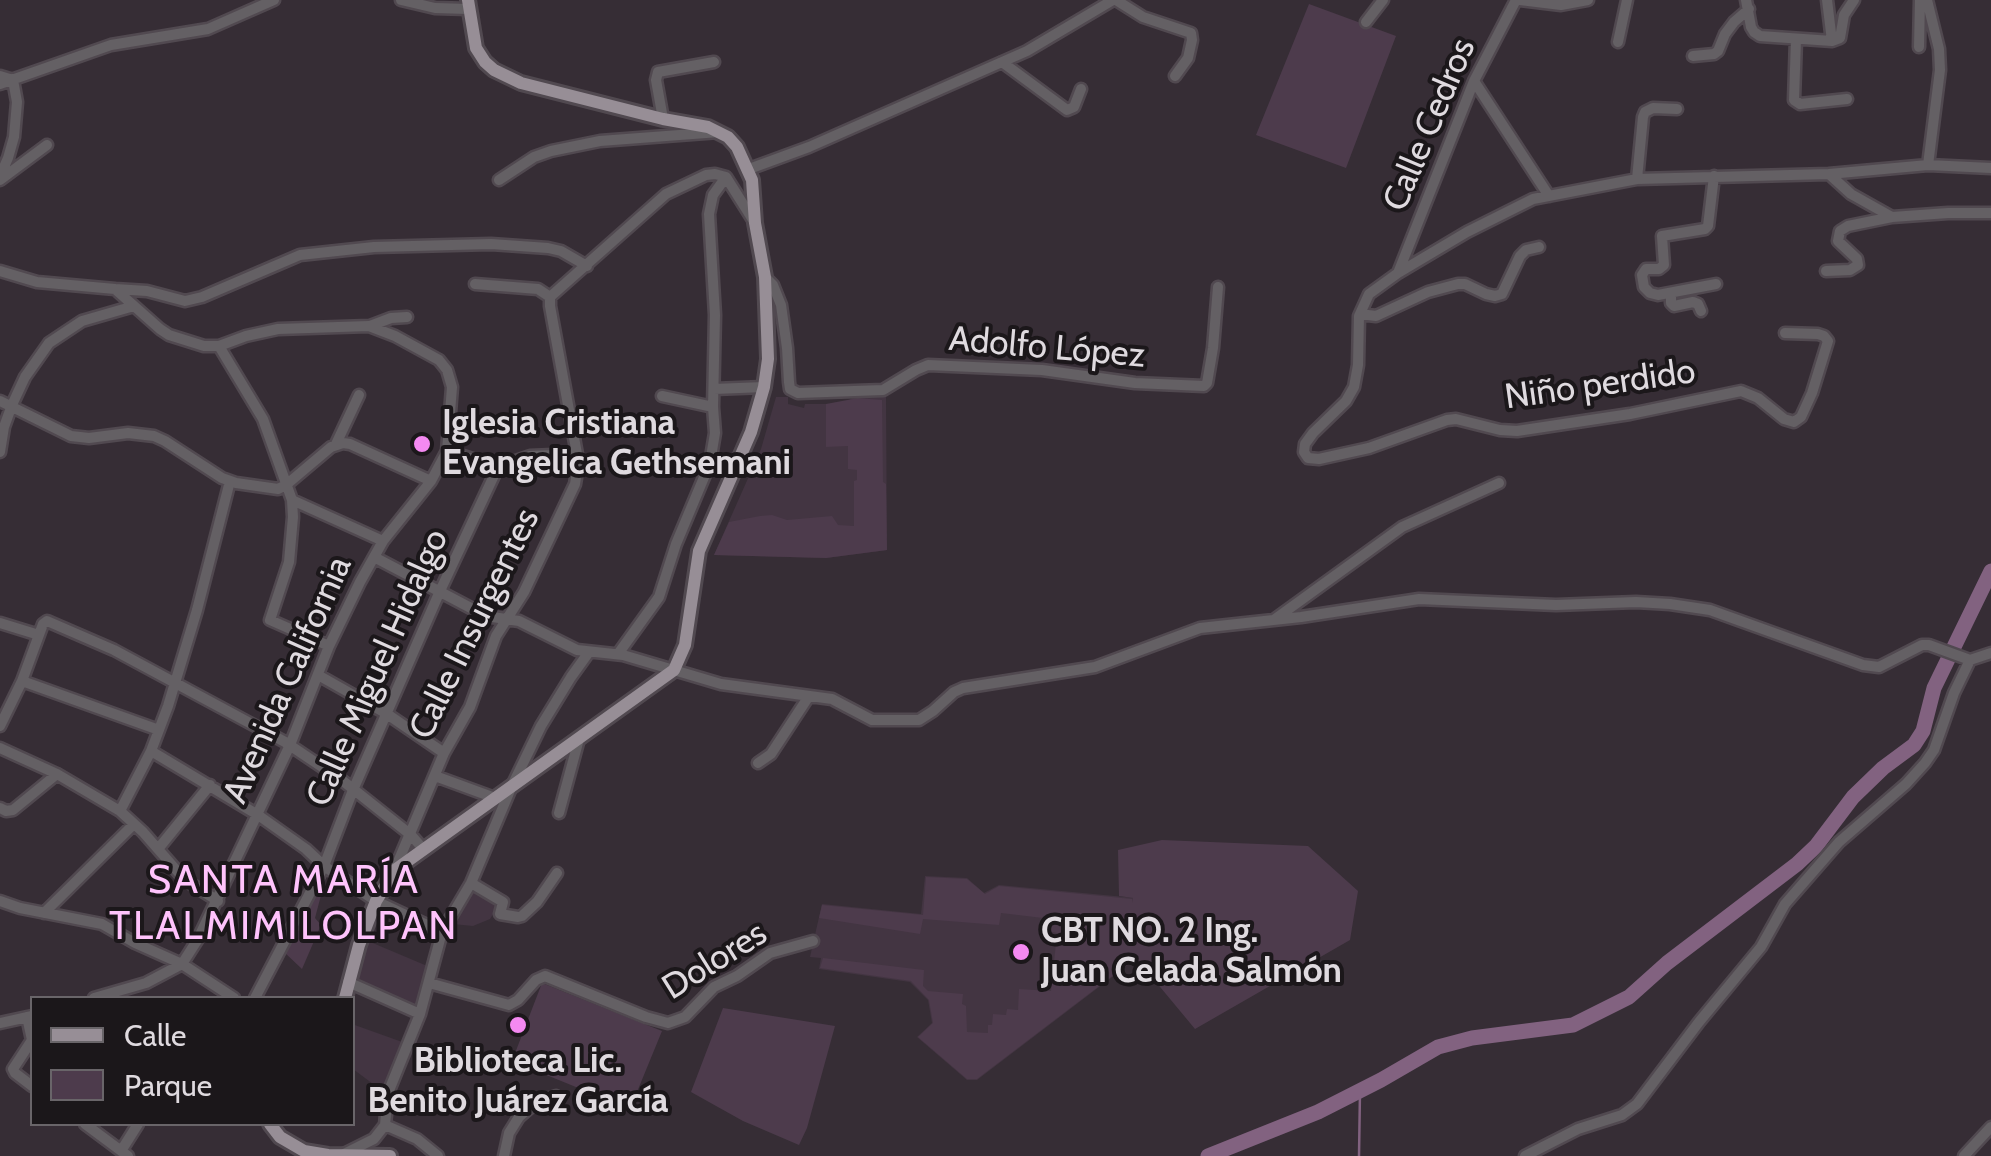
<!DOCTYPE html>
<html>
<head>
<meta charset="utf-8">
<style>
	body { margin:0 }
	#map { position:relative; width:1991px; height:1156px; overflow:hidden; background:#362d35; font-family:Cabin,sans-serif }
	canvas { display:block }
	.legend { position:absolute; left:30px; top:996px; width:325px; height:130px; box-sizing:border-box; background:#1b171a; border:2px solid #696569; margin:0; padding:12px 18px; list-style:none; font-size:30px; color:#dfdadf }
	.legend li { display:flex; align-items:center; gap:20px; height:50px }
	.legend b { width:50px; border:2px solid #696569 }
</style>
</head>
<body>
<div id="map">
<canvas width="1991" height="1156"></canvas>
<ul class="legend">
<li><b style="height:12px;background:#978e96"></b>Calle</li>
<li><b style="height:28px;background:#4d3b4c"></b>Parque</li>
</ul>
</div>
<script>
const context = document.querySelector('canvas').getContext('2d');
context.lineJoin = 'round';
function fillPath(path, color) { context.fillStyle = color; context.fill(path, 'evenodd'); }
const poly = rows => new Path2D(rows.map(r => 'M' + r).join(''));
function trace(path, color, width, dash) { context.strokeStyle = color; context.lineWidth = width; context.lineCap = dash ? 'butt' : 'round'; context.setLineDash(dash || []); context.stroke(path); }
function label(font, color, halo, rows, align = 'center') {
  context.font = font + ' Cabin,sans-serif'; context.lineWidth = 8; context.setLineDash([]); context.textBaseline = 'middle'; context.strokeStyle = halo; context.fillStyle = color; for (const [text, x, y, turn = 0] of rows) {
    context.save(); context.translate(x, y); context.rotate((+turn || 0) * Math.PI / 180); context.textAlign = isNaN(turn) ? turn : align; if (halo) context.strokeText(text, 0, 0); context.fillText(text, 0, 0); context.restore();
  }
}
fillPath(poly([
	[855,396,886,397,887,550,826,558,714,555,761,449,776,397,788,397,788,404,804,408,805,404,849,404,849,400],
	[925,876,967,878,984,893,999,885,1167,901,1162,939,977,1080,967,1080,917,1037,932,1023,928,1000,910,982,819,969,821,958,810,957,822,904,921,914],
	[475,888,500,903,490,919,473,926,453,924],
	[368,941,432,968,420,1011,354,980],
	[352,1024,405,1043,385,1093,353,1069]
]), '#433542');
fillPath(poly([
	[1309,4,1396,36,1346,168,1256,135],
	[858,398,882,400,883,482,886,484,887,550,826,558,714,555,729,522,760,516,772,515,787,520,832,516,838,525,854,526,854,481,857,480,857,470,848,469,848,446,826,447,826,404],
	[1162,840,1308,846,1358,891,1350,940,1195,1029,1136,958,977,1079,967,1079,918,1037,933,1023,929,1000,911,981,820,968,823,958,924,970,923,986,928,991,963,994,962,1004,966,1006,967,1032,988,1033,988,1025,992,1025,993,1014,1006,1015,1007,1009,1018,1010,1019,989,1051,991,1057,933,1048,931,1043,918,1001,913,999,925,923,919,920,934,819,918,822,905,923,915,926,877,967,879,985,894,999,886,1132,899,1132,903,1133,898,1119,896,1118,850],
	[321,883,324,884,315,918,321,925,302,969,284,952],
	[542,983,662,1031,630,1109,512,1061],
	[723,1008,835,1026,807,1128,799,1145,743,1121,691,1092]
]), '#4d3b4c');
trace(poly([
	[1359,1156,1360,1091]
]), '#826280', 2.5);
trace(poly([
	[1208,1156,1318,1112,1381,1080,1438,1047,1472,1038,1573,1025,1629,997,1667,963,1797,864,1816,846,1853,797,1883,768,1914,745,1923,731,1934,688,1991,571]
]), '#826280', 15);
const minor = poly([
	[401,0,435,8,468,9],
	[1116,0,1143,17,1191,33,1192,40,1188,58,1175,76],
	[1520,0,1561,5,1588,0],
	[1746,0,1751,27,1754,32,1760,36,1832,41,1840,38,1844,15,1854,0],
	[1827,0,1832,41],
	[1927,0,1939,49,1940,70,1928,165],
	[1366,22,1383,0],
	[1796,39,1794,100,1800,104,1847,99],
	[1618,42,1627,0],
	[1919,47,1920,0],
	[1693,56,1714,54,1718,51,1725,34,1734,22,1749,9],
	[1002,62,1067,110,1074,107,1081,89],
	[0,76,13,80,17,102,14,137,8,158,0,176],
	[1474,81,1549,196],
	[0,84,111,45,208,29,274,0],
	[663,119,656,80,658,72,714,62],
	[749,169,809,147,1002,62,1027,51,1113,0],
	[1829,174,1928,165,1991,168],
	[1714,176,1708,226,1705,229,1662,236,1664,265,1659,269,1646,269,1642,275,1644,287,1650,293,1658,295,1716,284],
	[1637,179,1643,117,1645,112,1653,108,1677,109],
	[0,180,47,145],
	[499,180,534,157,551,151,600,141,719,132],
	[0,271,37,282,115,289,160,329,169,335,204,346,219,346,246,336,278,329,369,326,395,336,439,360,447,370,452,387,447,451,431,481,383,541,360,582,329,646,290,745,198,939,182,964,146,983,94,998],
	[1826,271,1850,270,1858,265,1857,259,1838,241,1840,231,1848,226,1892,217],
	[1398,273,1474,81,1516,0],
	[765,277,773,285,781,305,787,348,789,382,790,389,798,393,883,390,916,370,928,365,1042,370,1135,383,1204,386,1207,383,1213,348,1218,287],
	[475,284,538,289,550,297],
	[115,289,147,291,185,301,202,297,300,255,374,247,491,244,548,248,561,251,587,266],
	[1671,293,1671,303,1674,306,1693,302,1698,304,1701,311],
	[550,297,666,194,706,175,715,174,726,177,755,223],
	[1360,314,1376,316,1428,292,1458,284,1465,284,1486,294,1495,296,1502,294,1520,256,1526,250,1539,247],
	[370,326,391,318,407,317],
	[1785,333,1818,334,1824,336,1828,341,1812,393,1801,417,1794,422,1784,419,1758,398,1741,391,1630,414,1517,431,1500,430,1456,419,1447,420,1369,448,1319,459,1308,458,1304,452,1305,444,1313,433,1346,401,1354,387,1358,365,1359,316,1369,294,1398,273,1467,232,1533,199,1637,179,1829,174,1851,194,1892,217,1948,213,1991,213],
	[219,346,263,419,292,500,293,517,289,562,270,620,329,646],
	[714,389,764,387],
	[662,396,713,407],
	[0,401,71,436,89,438,128,433,154,436,165,441,222,478,236,483,278,489,286,485,331,447,343,443,350,444,431,481],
	[336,444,359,395],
	[447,451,498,467,530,456,577,454],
	[0,452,4,427,12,405,25,377,49,343,82,321,134,306],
	[292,500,383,541],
	[374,557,486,616,519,621,577,650,623,655,721,684,832,699,872,720,919,720,933,711,954,692,963,688,1095,667,1200,628,1301,617,1419,599,1556,605,1636,602,1670,604,1710,610,1863,665,1879,667,1922,645,1929,645,1970,660,1954,693,1934,750,1925,763,1906,784,1839,842,1785,904,1761,947,1699,1022,1637,1104,1622,1115,1578,1129,1525,1156],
	[1275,619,1402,527,1499,483],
	[0,623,39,635],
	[618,654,659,597,676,544,710,463,715,433,713,407,715,315,709,214,713,195,726,177],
	[1970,660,1991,653],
	[318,675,387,714,444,753],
	[22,681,159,730],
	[0,726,22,681,43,624,47,621,114,650,285,742,343,781,411,835,424,850],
	[0,748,57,774,120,811,143,832,185,880,218,901],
	[151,751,258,815,306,849,324,866,376,901,442,932],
	[758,763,771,754,809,696],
	[435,776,495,798],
	[0,808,6,811,13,810,57,774],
	[120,811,151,751,168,706,197,610,230,481],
	[559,813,579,739],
	[158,849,210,785],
	[395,869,444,753,470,707,496,636,524,592,575,484,578,466,577,454,550,306,550,297],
	[471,883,503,902,500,914,518,917,522,916,537,902,557,873],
	[0,901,20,908,102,924,135,943,182,964,234,998],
	[44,913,134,824],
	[348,982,420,1014],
	[429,983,509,1005,518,1000,536,980,545,976,646,1017,668,1023,685,1017,714,987,737,976,770,953,813,941],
	[255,998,324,866,353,790,440,591,498,467],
	[27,1017,32,1040,13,1069,15,1073,32,1086],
	[0,1023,32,1016],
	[85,1124,128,1156],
	[385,1125,417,1139,438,1156],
	[121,1151,138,1124],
	[344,1154,374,1139,385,1125,388,1093,420,1014,442,932,471,883,511,788,541,726,571,677,589,652],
	[504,1156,509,1133,519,1117,534,1104,556,1096],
	[1964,1156,1991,1127]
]);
const major = poly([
	[345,998,359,945,376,901,395,870,674,670,685,645,699,551,751,432,764,387,768,359,765,277,755,223,752,180,737,147,728,137,708,127,663,119,521,83,494,70,485,62,476,48,468,0],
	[270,1124,280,1137,304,1151,328,1155,390,1156]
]);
trace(minor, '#514950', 15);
trace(major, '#514950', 18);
trace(minor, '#646064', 10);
trace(major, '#978e96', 12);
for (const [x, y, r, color] of [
	[422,444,10,"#f489f1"],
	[1021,952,10,"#f489f1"],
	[518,1025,10,"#f489f1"]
]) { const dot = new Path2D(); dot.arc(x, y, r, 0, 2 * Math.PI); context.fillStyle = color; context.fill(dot); trace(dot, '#1b171a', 4); }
label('35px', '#dfdadf', '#1b171a', [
	["Calle Cedros",1430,125,-67],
	["Adolfo López",1047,348,5],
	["Niño perdido",1600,385,-8],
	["Calle Insurgentes",475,624,-64],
	["Calle Miguel Hidalgo",378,668,-66],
	["Avenida California",288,680,-66],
	["Dolores",715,961,-32]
]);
label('bold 35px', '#dfdadf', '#1b171a', [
	["Iglesia Cristiana",442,424],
	["Evangelica Gethsemani",442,464],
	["CBT NO. 2 Ing.",1041,932],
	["Juan Celada Salmón",1041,972],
	["Biblioteca Lic.",518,1062,"center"],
	["Benito Juárez García",518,1102,"center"]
], 'left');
context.letterSpacing = '2.5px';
label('40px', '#ffc3fc', '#1b171a', [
	["SANTA MARÍA",284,881],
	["TLALMIMILOLPAN",284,927]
]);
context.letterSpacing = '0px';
</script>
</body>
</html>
